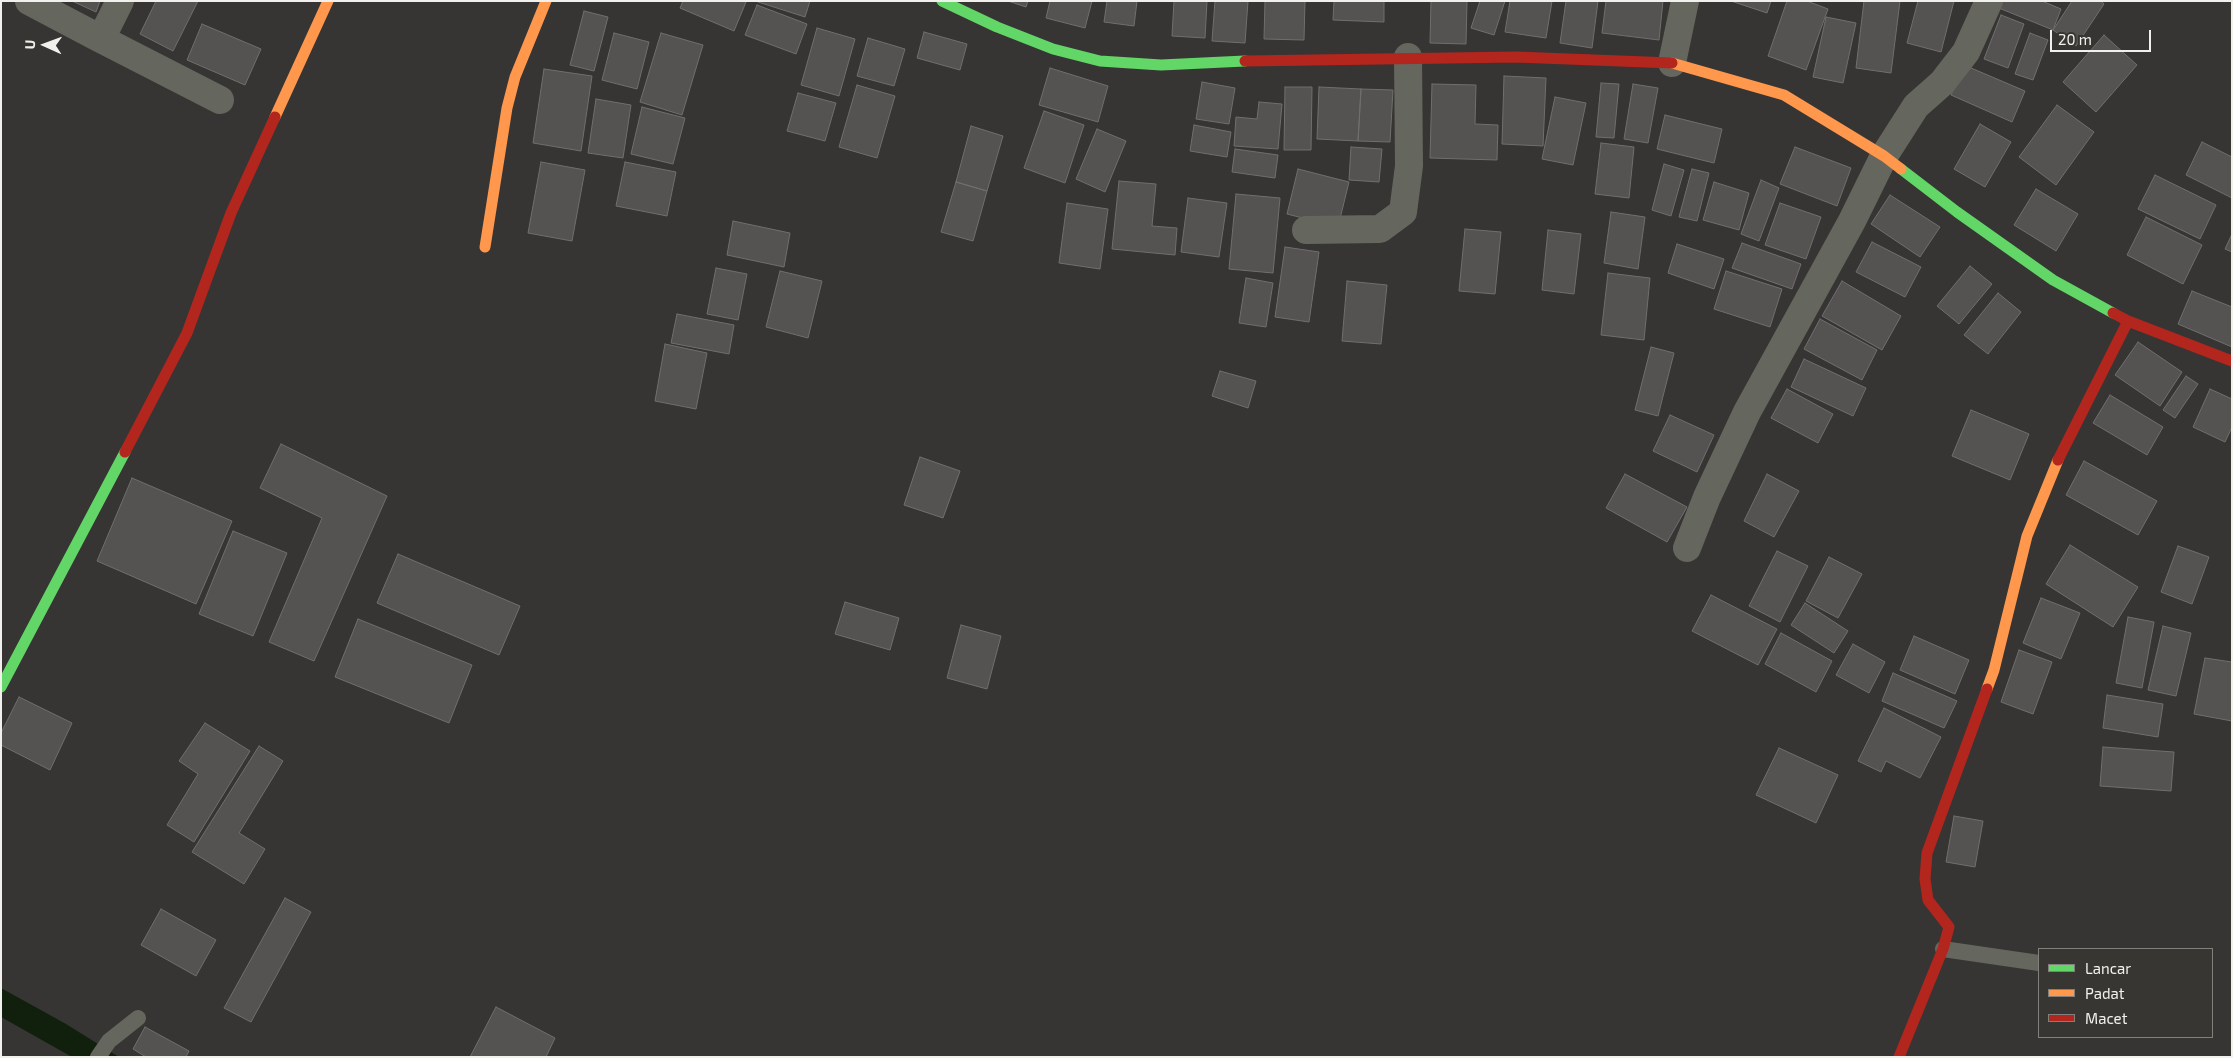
<!DOCTYPE html>
<html>
<head>
<meta charset="utf-8">
<style>
	body { margin:0 }
	#map { position:relative; width:2233px; height:1058px; overflow:hidden; background:#363533; font-family:"Exo 2",sans-serif }
	canvas { display:block }
	.frame { position:absolute; inset:0; border:2px solid #f1f0ed; pointer-events:none }
	.legend { position:absolute; left:2038px; top:948px; width:175px; height:90px; box-sizing:border-box; background:#373632; border:1px solid #81807d; margin:0; padding:6px 9px; list-style:none; font-size:15px; color:#f1f0ed }
	.legend li { display:flex; align-items:center; gap:10px; height:25px }
	.legend b { width:25px; border:1px solid #81807d }
	.north { position:absolute; left:20px; top:20px; width:50px; height:50px; -webkit-text-stroke:4px #373632; paint-order:stroke; rotate:272deg; font-size:14px; font-weight:700; line-height:20px; text-align:center; color:#f1f0ed }
	.north::after { content:''; display:block; margin:auto; width:18px; height:22px; background:#f1f0ed; clip-path:polygon(50% 0,100% 100%,50% 72%,0 100%) }
	.scale { position:absolute; left:2050px; top:30px; width:101px; height:22px; box-sizing:border-box; border:2px solid #f1f0ed; border-top:0; padding-left:6px; font-size:15px; line-height:18px; white-space:nowrap; color:#f1f0ed; -webkit-text-stroke:4px #373632; paint-order:stroke }
</style>
</head>
<body>
<div id="map">
<canvas width="2233" height="1058"></canvas>
<div class="frame"></div>
<ul class="legend">
<li><b style="height:6px;background:#63d668"></b>Lancar</li>
<li><b style="height:6px;background:#ff974d"></b>Padat</li>
<li><b style="height:6px;background:#b3261e"></b>Macet</li>
</ul>
<div class="north">U</div>
<div class="scale">20 m</div>
</div>
<script>
const context = document.querySelector('canvas').getContext('2d');
context.lineJoin = 'round';
function fillPath(path, color) { context.fillStyle = color; context.fill(path, 'evenodd'); }
const poly = rows => new Path2D(rows.map(r => 'M' + r).join(''));
function trace(path, color, width, dash) { context.strokeStyle = color; context.lineWidth = width; context.lineCap = dash ? 'butt' : 'round'; context.setLineDash(dash || []); context.stroke(path); }
fillPath(poly([
	[1,988,66,1024,119,1057,72,1057,1,1017]
]), '#11200d');
const building = poly([
	[72,1,100,1,96,12,72,1],
	[156,1,198,1,173,51,140,34,156,1],
	[683,1,744,1,746,2,734,31,680,8,683,1],
	[755,1,810,1,805,17,755,1],
	[1008,1,1028,1,1026,7,1008,1],
	[1050,1,1092,1,1085,28,1046,18,1050,1],
	[1107,1,1137,1,1134,26,1104,22,1107,1],
	[1174,1,1207,1,1205,38,1172,36,1174,1],
	[1215,1,1248,1,1245,43,1212,41,1215,1],
	[1265,1,1305,1,1304,40,1264,39,1265,1],
	[1334,1,1384,1,1384,22,1333,20,1334,1],
	[1431,1,1467,1,1466,44,1430,43,1431,1],
	[1480,1,1505,1,1494,35,1471,28,1480,1],
	[1510,1,1552,1,1546,38,1505,32,1510,1],
	[1566,1,1598,1,1592,48,1560,43,1566,1],
	[1606,1,1663,1,1659,40,1602,33,1606,1],
	[1731,1,1771,1,1767,13,1731,1],
	[1787,1,1807,1,1828,9,1806,70,1768,56,1787,1],
	[1864,1,1900,1,1891,73,1856,68,1864,1],
	[1918,1,1954,1,1941,52,1907,43,1918,1],
	[1996,1,2042,1,2061,9,2053,30,1994,6,1996,1],
	[2072,1,2101,1,2104,4,2076,46,2053,30,2072,1],
	[757,5,807,24,796,54,745,35,757,5],
	[584,11,608,17,594,71,570,65,584,11],
	[2001,15,2024,24,2008,68,1984,59,2001,15],
	[1826,17,1856,23,1843,83,1813,77,1826,17],
	[202,24,261,49,245,85,187,60,202,24],
	[817,28,855,39,839,96,801,85,817,28],
	[924,32,967,44,960,70,917,58,924,32],
	[614,33,649,42,637,89,602,80,614,33],
	[661,33,703,45,682,115,640,102,661,33],
	[2030,33,2048,40,2033,80,2015,74,2030,33],
	[2104,35,2137,65,2096,112,2063,82,2104,35],
	[868,38,905,49,894,86,857,76,868,38],
	[1964,65,2025,91,2012,122,1951,95,1964,65],
	[1050,68,1108,86,1098,122,1039,105,1050,68],
	[544,69,592,76,581,151,533,143,544,69],
	[1504,76,1546,78,1543,146,1502,144,1504,76],
	[1202,82,1235,88,1229,124,1196,119,1202,82],
	[1601,83,1619,84,1614,138,1596,137,1601,83],
	[1432,84,1476,85,1475,124,1498,125,1497,160,1430,158,1432,84],
	[1633,84,1658,88,1648,143,1624,139,1633,84],
	[857,85,895,96,877,158,839,147,857,85],
	[1285,87,1312,87,1311,150,1284,150,1285,87],
	[1319,87,1361,89,1358,141,1317,139,1319,87],
	[1361,89,1393,90,1390,142,1358,141,1361,89],
	[798,93,836,103,825,141,787,131,798,93],
	[1555,97,1586,103,1573,165,1542,159,1555,97],
	[596,99,631,105,623,158,588,153,596,99],
	[1259,102,1282,104,1278,149,1234,146,1236,117,1257,119,1259,102],
	[2057,105,2094,132,2056,185,2019,157,2057,105],
	[642,107,685,118,673,164,631,154,642,107],
	[1044,111,1084,125,1065,183,1024,168,1044,111],
	[1665,115,1722,129,1714,163,1657,149,1665,115],
	[1980,124,2011,142,1985,187,1954,169,1980,124],
	[1194,125,1231,132,1227,157,1190,151,1194,125],
	[971,126,1003,136,987,191,956,182,971,126],
	[1097,129,1126,141,1105,192,1076,179,1097,129],
	[2202,142,2232,157,2232,198,2186,175,2202,142],
	[1601,143,1634,147,1629,198,1595,194,1601,143],
	[1351,147,1382,149,1379,182,1349,180,1351,147],
	[1795,147,1851,168,1837,206,1780,184,1795,147],
	[1235,149,1278,155,1275,178,1232,172,1235,149],
	[541,162,585,170,572,241,528,233,541,162],
	[625,162,676,172,667,216,616,206,625,162],
	[1664,164,1684,170,1671,216,1652,210,1664,164],
	[1298,169,1349,182,1338,227,1287,214,1298,169],
	[1692,169,1709,173,1697,221,1679,217,1692,169],
	[2155,175,2216,205,2200,239,2138,209,2155,175],
	[1761,180,1779,188,1759,241,1741,234,1761,180],
	[1119,181,1156,184,1152,226,1177,228,1175,255,1112,249,1119,181],
	[956,182,987,191,973,241,941,232,956,182],
	[1714,182,1749,193,1739,230,1703,220,1714,182],
	[2036,189,2078,214,2056,251,2014,225,2036,189],
	[1236,194,1280,198,1273,273,1229,269,1236,194],
	[1890,195,1940,227,1920,257,1871,224,1890,195],
	[1188,198,1227,203,1219,257,1181,252,1188,198],
	[1067,203,1108,209,1100,269,1059,263,1067,203],
	[1780,203,1821,217,1806,259,1765,245,1780,203],
	[1611,212,1645,217,1638,269,1604,263,1611,212],
	[2146,217,2202,245,2183,284,2127,255,2146,217],
	[733,221,790,233,784,267,727,255,733,221],
	[1465,229,1501,232,1495,294,1459,291,1465,229],
	[1548,230,1581,234,1574,294,1542,290,1548,230],
	[2232,234,2232,252,2225,249,2232,234],
	[1872,242,1921,267,1905,297,1856,272,1872,242],
	[1742,243,1801,264,1792,289,1732,268,1742,243],
	[1677,244,1724,259,1714,289,1668,273,1677,244],
	[1285,247,1319,252,1309,322,1275,317,1285,247],
	[1970,266,1992,284,1959,324,1937,306,1970,266],
	[716,268,747,274,738,320,707,314,716,268],
	[780,271,822,281,808,338,766,327,780,271],
	[1726,271,1782,289,1770,327,1714,309,1726,271],
	[1608,273,1650,278,1644,340,1601,335,1608,273],
	[1246,278,1273,283,1266,327,1239,323,1246,278],
	[1347,281,1387,285,1381,344,1342,341,1347,281],
	[1842,281,1901,316,1882,350,1822,316,1842,281],
	[2192,291,2232,307,2232,347,2178,324,2192,291],
	[1998,293,2021,312,1988,354,1964,335,1998,293],
	[677,314,734,325,729,354,671,343,677,314],
	[1820,319,1877,350,1862,380,1804,349,1820,319],
	[2138,342,2182,372,2160,406,2115,375,2138,342],
	[665,344,707,353,696,409,655,401,665,344],
	[1651,347,1674,353,1658,416,1635,410,1651,347],
	[1804,359,1866,388,1853,416,1791,387,1804,359],
	[1220,371,1256,381,1248,408,1212,396,1220,371],
	[2186,376,2198,384,2175,418,2163,410,2186,376],
	[1787,389,1833,414,1818,443,1771,418,1787,389],
	[2210,389,2232,399,2232,427,2225,442,2193,427,2210,389],
	[2110,395,2163,427,2147,455,2093,423,2110,395],
	[1971,410,2029,434,2010,480,1952,456,1971,410],
	[1670,415,1714,435,1697,472,1653,451,1670,415],
	[281,444,387,496,314,661,269,642,322,518,260,488,281,444],
	[920,457,960,471,943,518,904,505,920,457],
	[2084,461,2157,501,2138,535,2066,495,2084,461],
	[1625,474,1687,507,1667,542,1606,508,1625,474],
	[1767,474,1799,491,1774,537,1744,521,1767,474],
	[132,478,232,521,196,604,97,561,132,478],
	[233,531,287,553,253,636,199,614,233,531],
	[2070,545,2138,587,2113,627,2046,584,2070,545],
	[2178,546,2209,557,2192,604,2161,592,2178,546],
	[1777,551,1808,566,1780,622,1749,606,1777,551],
	[398,554,520,606,499,655,377,603,398,554],
	[1829,557,1862,574,1838,618,1806,601,1829,557],
	[1711,595,1777,629,1758,665,1692,631,1711,595],
	[2041,598,2080,613,2061,659,2023,643,2041,598],
	[845,602,899,618,890,650,835,634,845,602],
	[1805,603,1848,631,1834,653,1791,625,1805,603],
	[2128,617,2154,622,2142,688,2116,683,2128,617],
	[358,619,472,665,449,723,335,677,358,619],
	[961,625,1001,636,987,689,947,678,961,625],
	[2163,626,2191,633,2176,696,2148,690,2163,626],
	[1781,633,1832,661,1816,692,1765,664,1781,633],
	[1914,636,1969,660,1955,694,1900,670,1914,636],
	[1853,644,1885,662,1869,693,1836,675,1853,644],
	[2019,650,2052,662,2033,714,2001,702,2019,650],
	[2205,658,2232,662,2232,721,2194,714,2205,658],
	[1893,673,1957,701,1944,728,1882,701,1893,673],
	[2107,695,2163,704,2158,737,2103,728,2107,695],
	[19,697,72,723,50,770,1,745,1,733,19,697],
	[1884,708,1941,737,1920,778,1886,761,1881,772,1858,761,1884,708],
	[205,723,250,751,194,842,167,825,198,774,179,761,205,723],
	[259,746,283,761,239,833,265,849,244,884,192,852,259,746],
	[2103,747,2174,752,2171,791,2100,786,2103,747],
	[1779,748,1838,775,1816,823,1756,795,1779,748],
	[1954,816,1983,821,1975,867,1946,862,1954,816],
	[285,898,311,912,251,1022,224,1008,285,898],
	[161,909,216,940,196,976,141,945,161,909],
	[496,1007,555,1038,546,1057,470,1057,496,1007],
	[145,1027,189,1051,186,1057,146,1057,133,1049,145,1027]
]);
fillPath(building, '#545351');
trace(building, '#706f6d', 1);
trace(poly([
	[1943,949,2039,963],
	[98,1057,109,1041,138,1018]
]), '#65665d', 16);
trace(poly([
	[29,1,101,39],
	[120,1,101,39,220,100],
	[1672,63,1685,1],
	[1306,230,1380,229,1403,212,1409,166,1408,57],
	[1687,548,1707,497,1747,412,1852,221,1884,156,1916,106,1942,83,1966,52,1989,1]
]), '#65665d', 28);
trace(poly([
	[942,1,997,27,1053,49,1100,61,1161,65,1245,61],
	[1901,169,1957,212,2053,280,2113,313],
	[1,687,125,452]
]), '#63d668', 11);
trace(poly([
	[1672,63,1784,95,1884,156,1901,169],
	[275,117,328,1],
	[485,247,507,108,515,77,546,1],
	[1987,689,1994,670,2027,536,2058,460]
]), '#ff974d', 11);
trace(poly([
	[1245,61,1516,57,1672,63],
	[2113,313,2128,321,2232,361],
	[125,452,187,333,231,213,275,117],
	[2058,460,2128,321],
	[1899,1057,1943,949,1949,927,1928,900,1925,879,1927,853,1987,689]
]), '#b3261e', 11);
</script>
</body>
</html>
